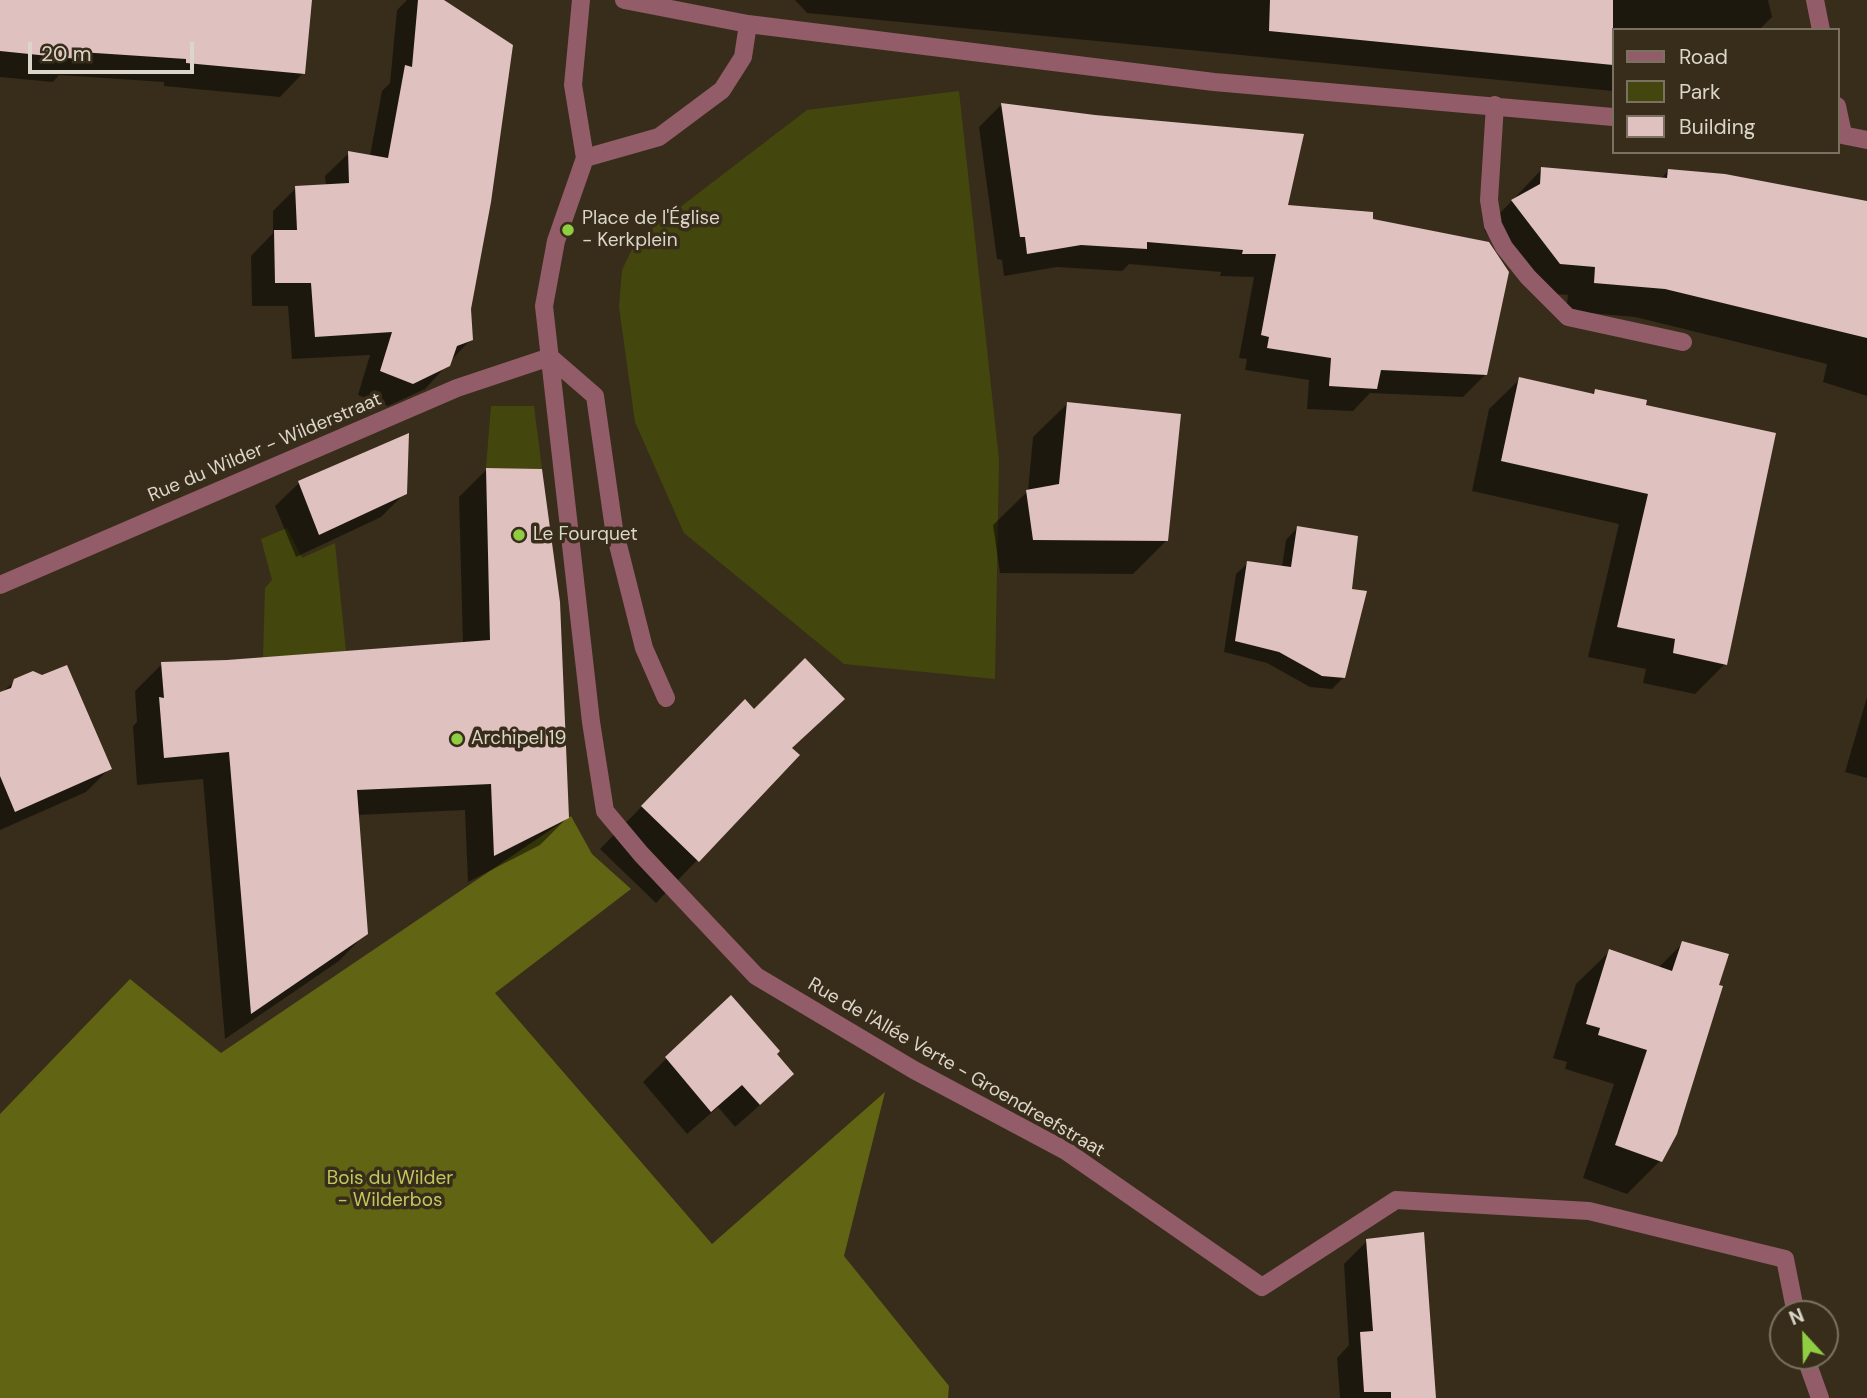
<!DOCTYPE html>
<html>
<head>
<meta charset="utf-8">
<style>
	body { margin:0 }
	#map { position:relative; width:1867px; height:1398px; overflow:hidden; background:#382d1a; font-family:"DM Sans",sans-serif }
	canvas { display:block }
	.legend { position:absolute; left:1612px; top:28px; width:228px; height:126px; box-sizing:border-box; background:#382d1a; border:2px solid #7a7160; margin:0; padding:9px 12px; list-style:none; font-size:21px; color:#dcd6ca }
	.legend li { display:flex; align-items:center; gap:14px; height:35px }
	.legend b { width:35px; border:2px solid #7a7160 }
	.north { position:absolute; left:1769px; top:1300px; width:70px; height:70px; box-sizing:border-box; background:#382d1a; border:2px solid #7a7160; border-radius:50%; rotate:338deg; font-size:19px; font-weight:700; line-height:28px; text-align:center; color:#dcd6ca }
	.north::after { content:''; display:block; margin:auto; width:24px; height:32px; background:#8fcd42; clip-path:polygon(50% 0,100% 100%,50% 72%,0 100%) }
	.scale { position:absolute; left:28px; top:42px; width:166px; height:32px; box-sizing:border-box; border:4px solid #dcd6ca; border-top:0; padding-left:9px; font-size:21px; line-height:24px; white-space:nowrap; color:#dcd6ca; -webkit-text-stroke:5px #382d1a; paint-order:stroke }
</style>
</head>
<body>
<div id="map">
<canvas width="1867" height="1398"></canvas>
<ul class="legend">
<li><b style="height:9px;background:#925c68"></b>Road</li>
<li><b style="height:19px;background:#44470d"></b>Park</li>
<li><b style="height:19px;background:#dfc1bf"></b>Building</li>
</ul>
<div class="north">N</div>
<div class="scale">20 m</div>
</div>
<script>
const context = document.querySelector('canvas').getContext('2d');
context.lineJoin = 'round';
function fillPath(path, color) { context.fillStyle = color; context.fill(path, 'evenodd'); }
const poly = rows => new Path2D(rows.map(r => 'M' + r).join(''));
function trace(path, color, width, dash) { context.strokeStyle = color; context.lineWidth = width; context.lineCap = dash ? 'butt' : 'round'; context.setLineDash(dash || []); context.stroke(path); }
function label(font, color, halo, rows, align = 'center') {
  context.font = font + ' "DM Sans",sans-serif'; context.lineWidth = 7; context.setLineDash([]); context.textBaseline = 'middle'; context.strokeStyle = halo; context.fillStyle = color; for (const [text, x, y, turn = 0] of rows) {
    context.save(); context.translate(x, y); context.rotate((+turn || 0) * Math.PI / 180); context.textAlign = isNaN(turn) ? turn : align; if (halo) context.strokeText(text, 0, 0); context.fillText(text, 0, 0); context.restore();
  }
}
fillPath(poly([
	[959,91,999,460,995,679,844,664,684,533,635,422,619,307,622,270,636,241,807,110],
	[491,406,534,406,542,469,486,468],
	[287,528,302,558,335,543,346,651,263,658,265,588,272,580,261,539]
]), '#44470d');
fillPath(poly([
	[571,816,592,854,631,889,495,993,712,1244,885,1092,844,1256,949,1386,948,1398,0,1398,0,1114,130,979,221,1053]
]), '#616412');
fillPath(poly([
	[0,0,310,0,303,73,280,97,164,86,164,82,59,75,53,82,0,77],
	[407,0,440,0,471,339,425,389,388,406,358,395,370,355,292,359,288,306,252,306,251,256,273,233,273,211,296,188,326,186,325,176,349,153,370,156,382,91,390,83,397,10],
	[795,0,1768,0,1772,17,1759,30,1613,30,1613,91,807,13],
	[1002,104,1286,206,1371,220,1486,374,1463,397,1370,393,1353,411,1307,409,1309,380,1245,370,1247,359,1239,358,1254,277,1220,276,1221,272,1129,264,1122,271,1057,267,1004,276,1002,260,997,259,979,127],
	[1542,169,1660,179,1669,170,1867,205,1867,396,1823,382,1827,364,1635,317,1566,311,1568,295,1532,292,1484,230],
	[1520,379,1591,395,1595,390,1643,407,1725,664,1695,694,1643,683,1646,669,1588,657,1619,524,1472,491,1489,409],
	[1067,404,1167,540,1133,574,1000,573,993,525,1028,491,1033,437],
	[486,470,568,817,540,845,468,882,465,810,357,815,366,933,339,961,225,1039,203,779,137,785,133,726,137,722,135,691,162,664,227,662,463,644,459,497],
	[299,483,405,493,381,517,296,557,275,506],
	[1297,528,1344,677,1332,689,1310,687,1267,663,1224,652,1236,574,1248,563,1282,567,1286,540],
	[15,681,110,768,86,792,0,830,0,694],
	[1867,697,1867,778,1845,772],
	[842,699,791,749,798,755,656,903,600,849,703,744,754,711],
	[1683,943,1660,1161,1627,1194,1583,1178,1614,1084,1565,1069,1567,1062,1553,1058,1576,984,1610,951,1658,968],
	[775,1054,769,1097,735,1127,718,1107,687,1134,643,1082,667,1058],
	[1367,1241,1434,1398,1340,1398,1337,1358,1349,1345,1344,1264]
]), '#0007');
fillPath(poly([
	[0,0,312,0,305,74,186,63,186,59,80,52,78,59,0,51],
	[418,0,444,0,513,45,491,202,471,309,473,340,457,346,450,366,413,384,380,371,392,332,315,337,311,283,275,283,274,230,297,230,295,186,349,183,348,151,388,158,405,65,412,67],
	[1270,0,1613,0,1613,65,1269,31],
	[1001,103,1095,115,1304,134,1288,205,1373,212,1373,219,1489,242,1509,272,1487,375,1381,370,1377,389,1329,386,1331,358,1267,348,1269,337,1261,335,1276,254,1242,254,1243,250,1147,242,1147,249,1081,245,1027,254,1025,237,1020,237],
	[1541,167,1667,178,1668,169,1725,174,1867,201,1867,338,1665,289,1594,283,1595,267,1560,264,1511,200,1540,184],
	[1519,377,1594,394,1595,389,1647,400,1646,405,1776,433,1727,665,1673,653,1675,639,1617,627,1648,494,1501,461],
	[1067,402,1181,414,1168,541,1033,540,1026,490,1059,484],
	[409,433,407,494,319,535,298,481],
	[486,468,542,469,560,602,569,818,494,856,491,784,357,790,368,934,251,1014,229,752,164,758,159,697,164,698,161,662,227,660,490,640],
	[1297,526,1358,536,1352,589,1367,591,1345,678,1322,676,1279,652,1235,641,1247,561,1291,567],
	[805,658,845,699,792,748,800,755,699,862,641,806,745,699,754,709],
	[67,665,112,769,15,812,0,776,0,692,11,688,14,679,33,671,42,675],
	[1682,941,1729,954,1719,985,1723,986,1677,1134,1662,1162,1615,1145,1647,1050,1598,1035,1600,1028,1586,1024,1609,949,1672,971],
	[731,995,780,1051,777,1054,794,1074,760,1105,742,1085,711,1112,665,1057],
	[1424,1232,1436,1398,1391,1398,1391,1392,1364,1392,1360,1332,1373,1331,1366,1239]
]), '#dfc1bf');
trace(poly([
	[581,0,573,85,585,158,556,241,544,306,591,722,605,811,641,854,756,976,914,1070,1066,1151,1262,1287,1396,1200,1589,1211,1785,1259,1796,1314],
	[624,0,748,24,1214,82,1613,117],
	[1815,0,1821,30],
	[1495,105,1489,200,1493,225,1504,247,1528,277,1568,317,1683,342],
	[1837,106,1843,134],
	[1837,134,1867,140],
	[585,158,659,137,722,90,743,57,748,24],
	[550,357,595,396,614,529,644,648,666,698],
	[0,585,457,388,550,357],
	[1805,1356,1820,1398]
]), '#925c68', 18);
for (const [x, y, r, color] of [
	[568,230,7,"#8fcd42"],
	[519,535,7,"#8fcd42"],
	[457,739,7,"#8fcd42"]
]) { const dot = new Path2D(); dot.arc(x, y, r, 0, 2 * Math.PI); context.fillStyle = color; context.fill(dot); trace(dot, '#382d1a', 2.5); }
label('19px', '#dcd6ca', '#382d1a', [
	["Place de l'Église",582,219],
	["- Kerkplein",582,241],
	["Le Fourquet",533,535],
	["Archipel 19",471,739]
], 'left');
label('19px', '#dcd6ca', '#382d1a', [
	["Rue du Wilder - Wilderstraat",265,448,-23],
	["Rue de l'Allée Verte - Groendreefstraat",956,1068,30]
]);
label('19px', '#c1c85e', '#382d1a', [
	["Bois du Wilder",390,1179],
	["- Wilderbos",390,1201]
]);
</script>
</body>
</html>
